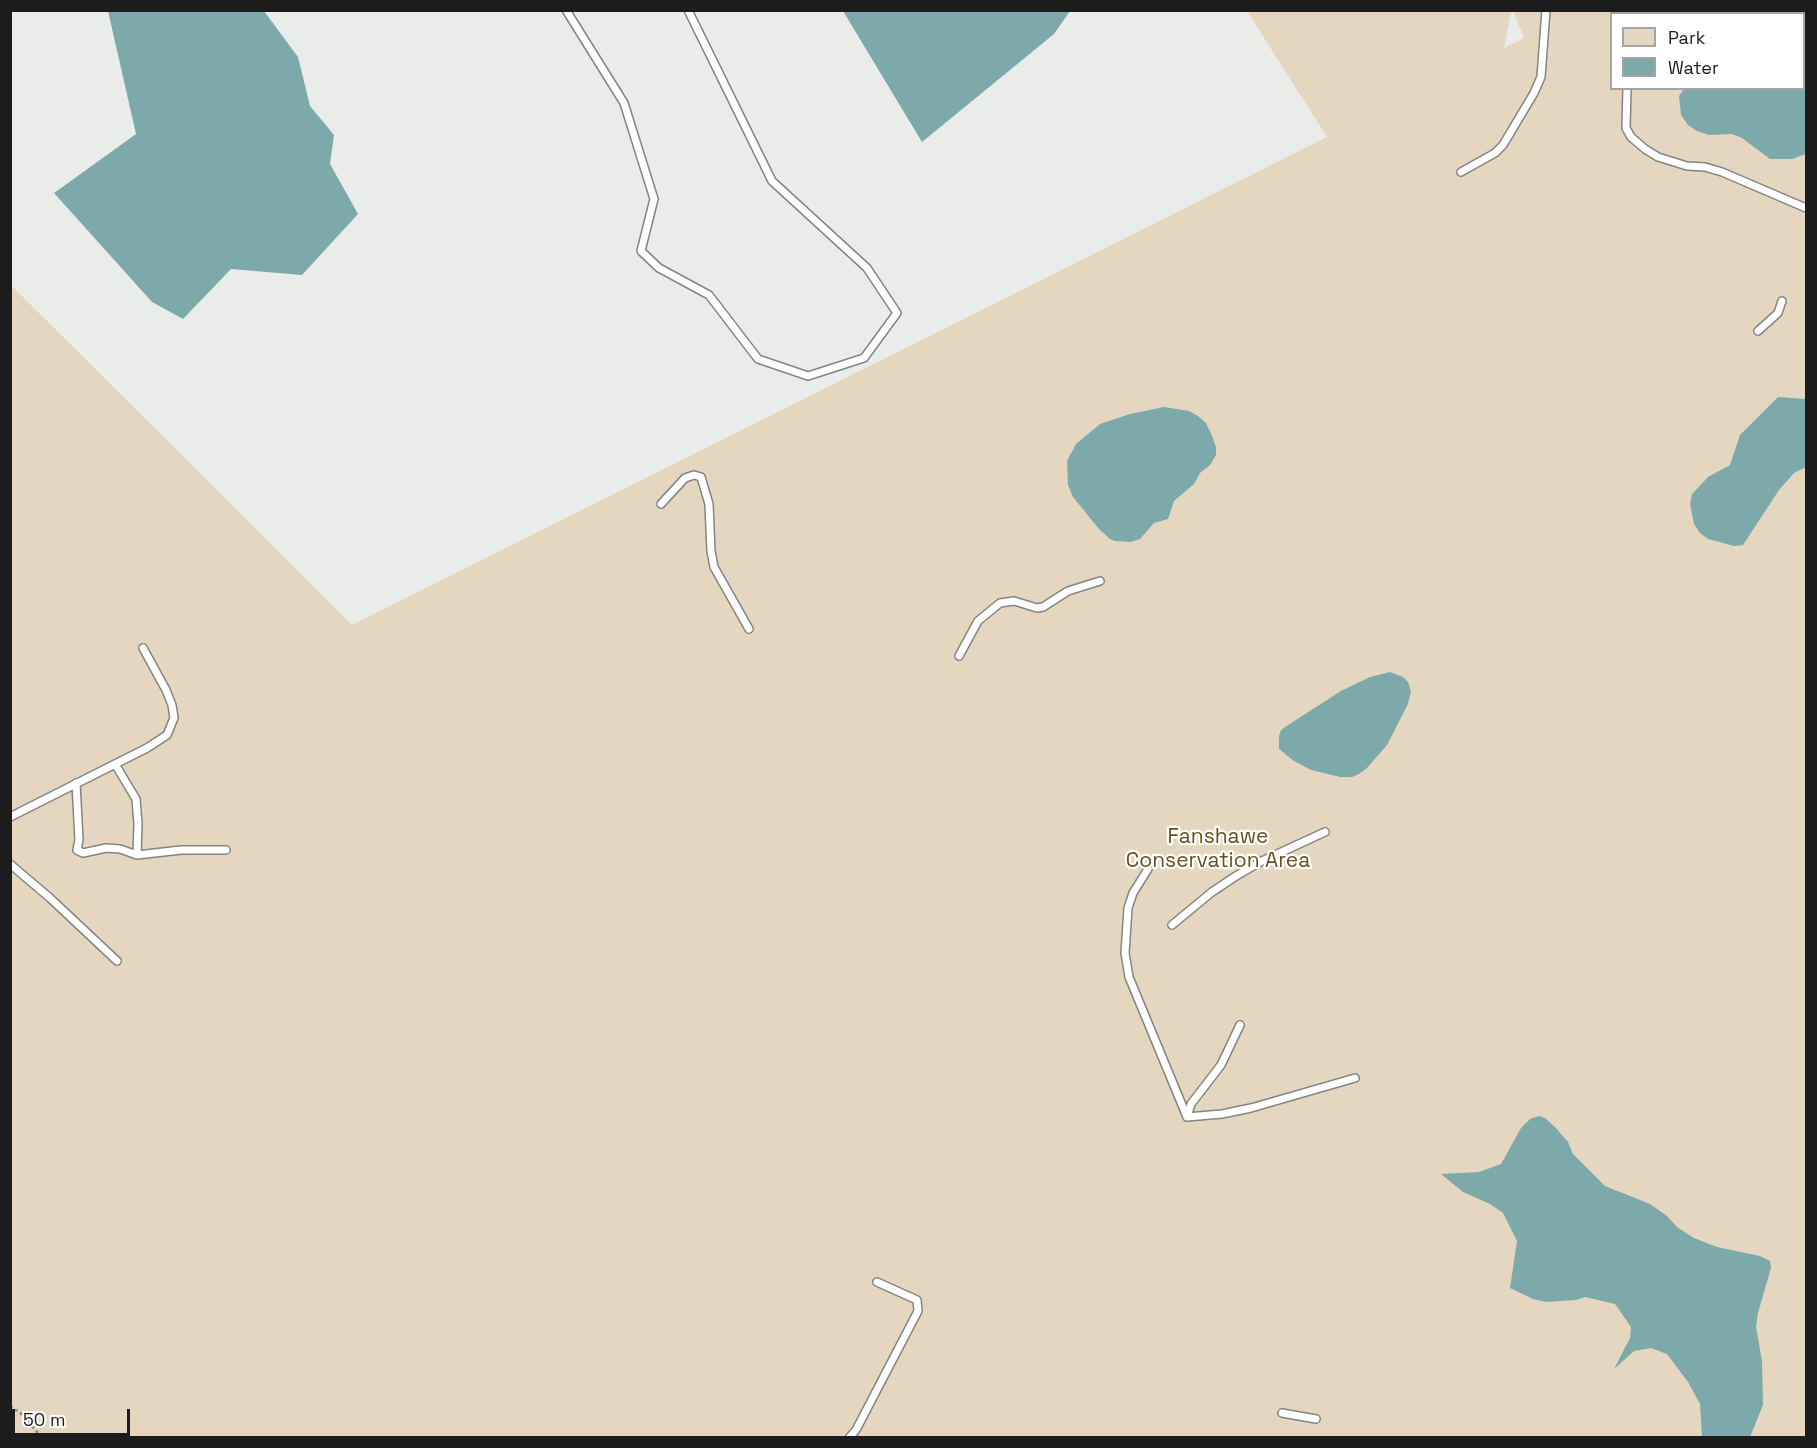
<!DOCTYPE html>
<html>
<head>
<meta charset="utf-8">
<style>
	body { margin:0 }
	#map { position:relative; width:1817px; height:1448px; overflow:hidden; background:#eaecea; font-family:"Space Grotesk",sans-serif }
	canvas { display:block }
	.frame { position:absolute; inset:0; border:12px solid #1b1c1b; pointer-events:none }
	.legend { position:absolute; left:1610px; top:12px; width:195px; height:78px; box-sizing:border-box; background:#fff; border:2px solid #a4a4a4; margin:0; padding:8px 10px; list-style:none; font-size:18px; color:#1b1c1b }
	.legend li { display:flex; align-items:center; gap:12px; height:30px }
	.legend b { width:30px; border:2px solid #a4a4a4 }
	.scale { position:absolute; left:12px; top:1409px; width:118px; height:27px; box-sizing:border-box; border:3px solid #1b1c1b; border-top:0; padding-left:8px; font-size:18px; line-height:21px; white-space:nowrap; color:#1b1c1b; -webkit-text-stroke:4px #fff; paint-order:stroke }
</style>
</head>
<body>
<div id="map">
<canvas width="1817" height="1448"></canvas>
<div class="frame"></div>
<ul class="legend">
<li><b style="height:16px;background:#e5d7bf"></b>Park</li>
<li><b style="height:16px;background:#7ea9ab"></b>Water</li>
</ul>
<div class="scale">50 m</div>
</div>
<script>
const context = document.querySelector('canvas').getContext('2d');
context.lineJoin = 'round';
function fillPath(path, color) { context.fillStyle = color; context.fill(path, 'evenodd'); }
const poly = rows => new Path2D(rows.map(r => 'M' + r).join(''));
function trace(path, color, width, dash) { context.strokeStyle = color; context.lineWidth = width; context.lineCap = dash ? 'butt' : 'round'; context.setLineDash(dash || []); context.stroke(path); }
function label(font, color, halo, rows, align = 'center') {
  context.font = font + ' "Space Grotesk",sans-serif'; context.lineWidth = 4.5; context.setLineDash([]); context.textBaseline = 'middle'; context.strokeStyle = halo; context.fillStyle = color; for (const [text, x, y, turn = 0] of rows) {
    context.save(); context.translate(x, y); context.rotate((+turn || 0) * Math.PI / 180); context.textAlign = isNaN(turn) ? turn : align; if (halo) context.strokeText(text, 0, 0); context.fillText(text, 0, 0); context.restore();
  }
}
fillPath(poly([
	[1247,11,1511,11,1504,48,1524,38,1513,11,1806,11,1806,1437,11,1437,11,285,352,625,1327,137],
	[1612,14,1804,14,1804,88,1612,88]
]), '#e5d7bf');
fillPath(poly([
	[108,11,264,11,298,57,310,106,334,135,330,164,358,214,302,275,231,269,183,319,152,302,54,193,136,134],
	[843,11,1070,11,1054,34,922,142],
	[1804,27,1806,29,1806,154,1792,159,1770,159,1742,138,1732,134,1709,135,1697,131,1688,125,1681,115,1679,96,1684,89,1804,88],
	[1778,397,1806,399,1806,467,1794,473,1779,490,1743,545,1734,546,1708,539,1700,533,1694,524,1690,504,1692,494,1708,477,1730,465,1740,435],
	[1164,407,1189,411,1198,416,1206,423,1212,436,1216,447,1216,455,1210,465,1200,473,1194,484,1174,501,1168,519,1154,523,1140,539,1130,542,1115,541,1110,539,1099,529,1073,497,1068,485,1067,461,1076,444,1100,424,1130,414],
	[1390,672,1403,677,1408,682,1411,691,1408,704,1387,745,1367,768,1359,774,1352,777,1340,777,1311,770,1294,761,1279,749,1279,736,1281,730,1288,725,1341,691,1370,677],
	[1539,1116,1545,1118,1555,1127,1568,1142,1573,1154,1605,1186,1650,1204,1667,1216,1677,1227,1694,1238,1717,1247,1760,1256,1770,1261,1771,1268,1758,1313,1756,1327,1762,1361,1763,1405,1750,1437,1702,1437,1700,1404,1688,1382,1667,1354,1651,1348,1634,1351,1614,1369,1630,1338,1631,1327,1615,1304,1585,1297,1576,1300,1546,1302,1533,1299,1510,1288,1517,1241,1503,1213,1490,1204,1463,1192,1441,1174,1479,1172,1501,1164,1521,1128,1530,1119]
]), '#7ea9ab');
const service = poly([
	[566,10,624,103,654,199,641,251,659,268,709,295,758,359,808,376,864,358,897,313,867,268,772,181,688,10],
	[1626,14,1627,10],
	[1627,88,1626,128,1631,137,1645,149,1658,157,1687,166,1705,167,1722,172,1806,208],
	[1461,172,1495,153,1503,145,1534,93,1541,77,1546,10],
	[1758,331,1778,313,1782,301],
	[661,504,685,478,694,475,701,477,709,504,711,551,714,567,749,629],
	[959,656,978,621,1000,603,1014,601,1037,608,1043,607,1068,591,1100,581],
	[115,764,136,799,138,824,137,855],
	[76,783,79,840,77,850,83,853,106,848,120,849,137,855,181,850,226,850],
	[10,817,147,748,167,735,174,718,172,705,166,690,143,648],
	[10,864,50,898,117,961],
	[1148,869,1133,893,1128,908,1125,953,1129,977,1187,1117,1222,1114,1251,1108,1355,1078],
	[1172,925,1212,892,1236,876,1262,861,1325,832],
	[1187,1117,1191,1104,1221,1065,1240,1025],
	[1282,1413,1316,1419],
	[849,1438,856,1430,918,1311,917,1300,877,1282]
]);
trace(service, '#838583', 10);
trace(poly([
	[10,1406,23,1415,42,1438]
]), '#8f918f', 3, [3, 3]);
trace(service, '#fff', 7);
label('21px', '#684e1a', '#fff', [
	["Fanshawe",1218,837],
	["Conservation Area",1218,861]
]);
</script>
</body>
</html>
